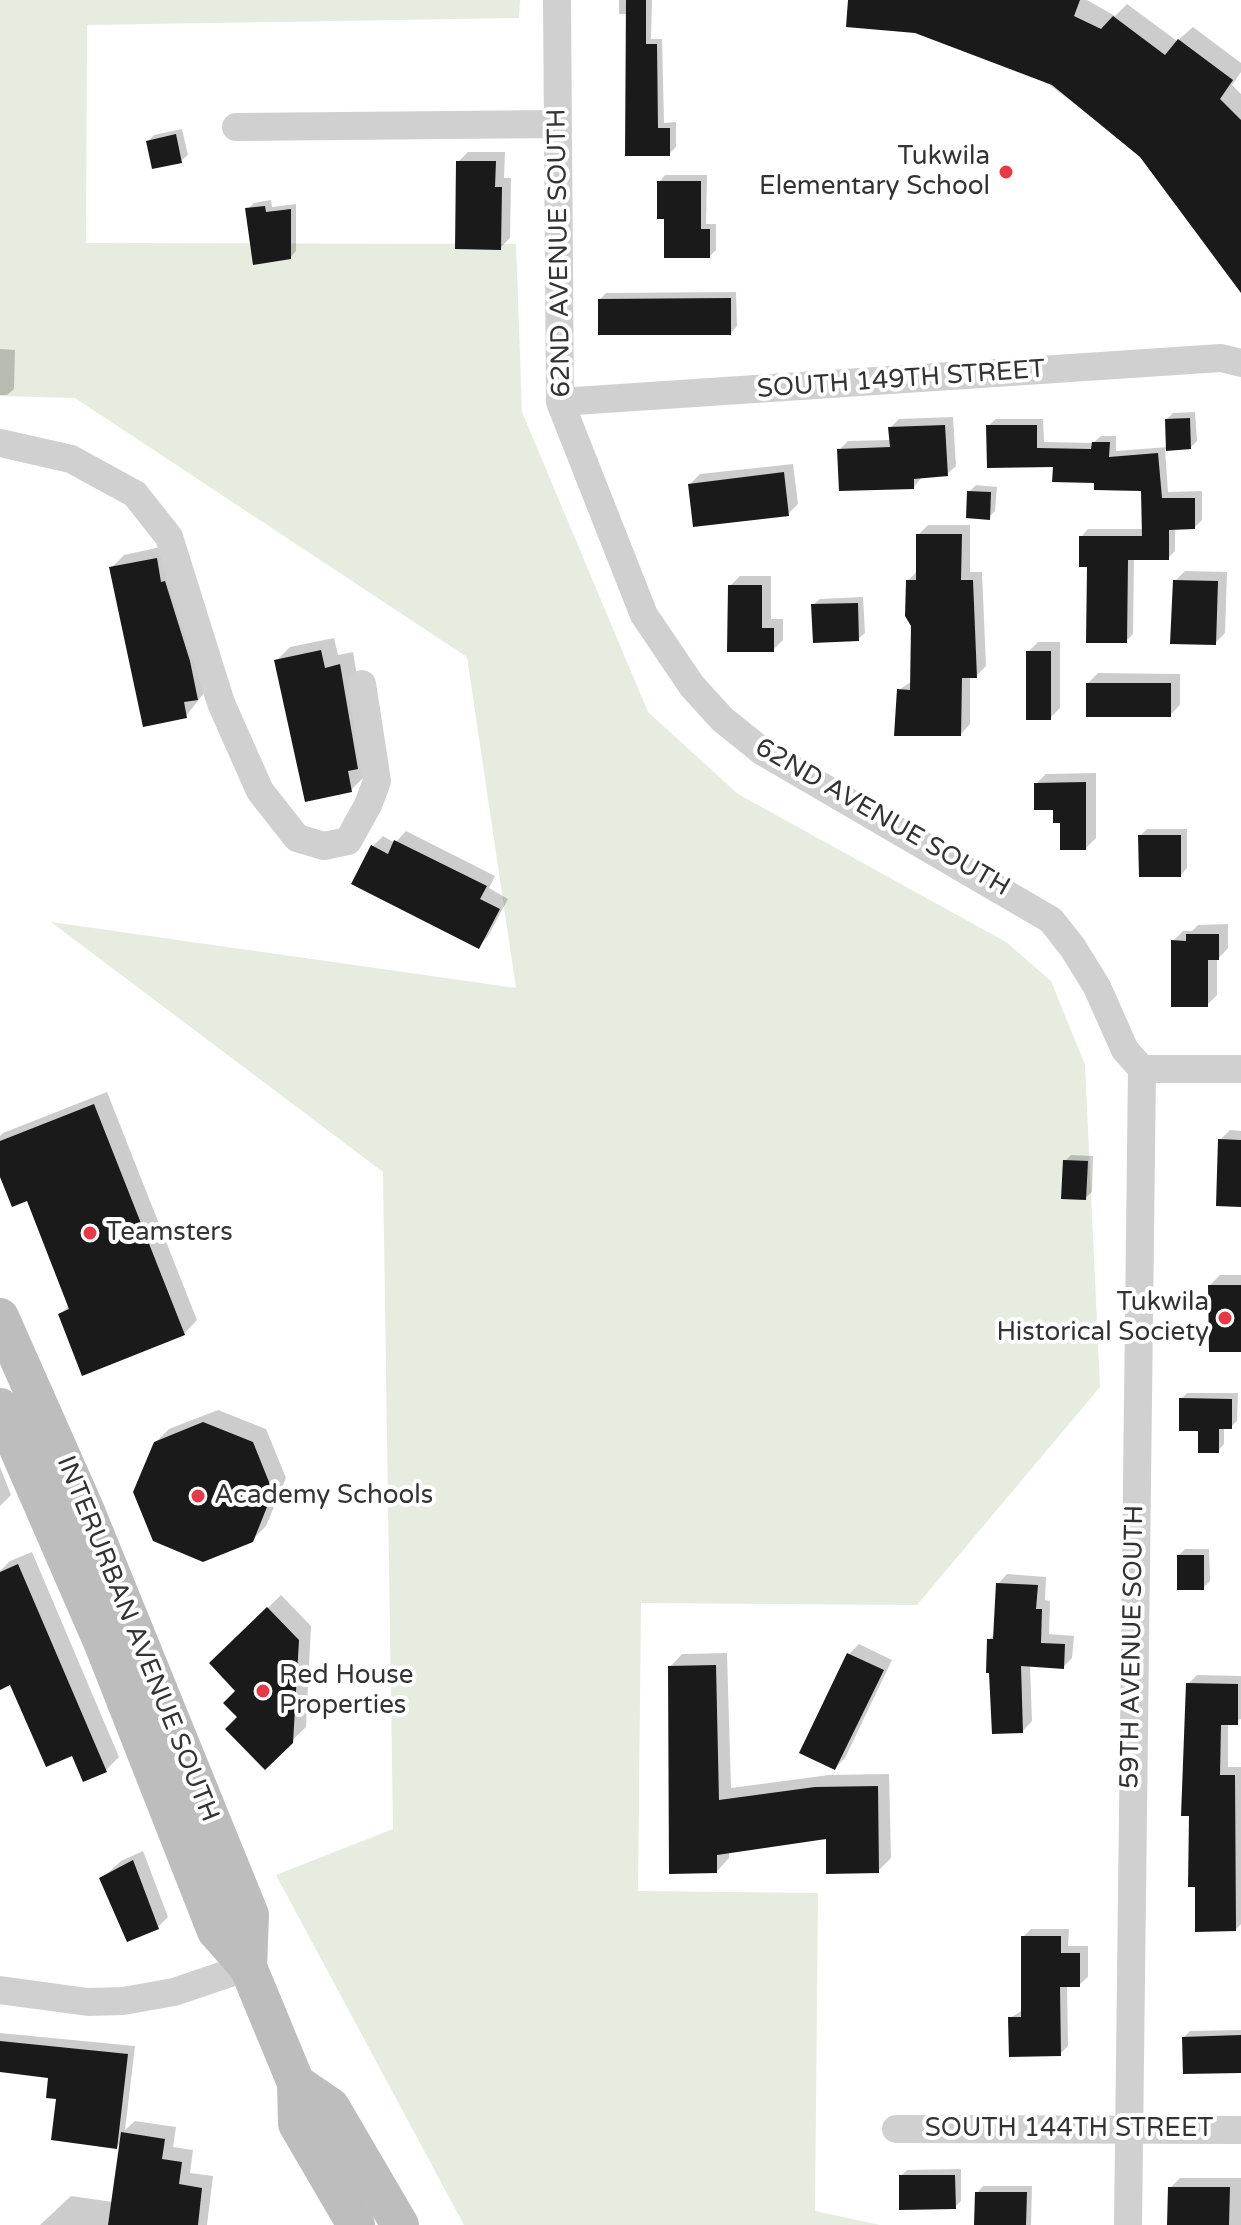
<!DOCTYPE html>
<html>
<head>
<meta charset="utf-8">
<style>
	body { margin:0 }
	canvas { display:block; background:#fff }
</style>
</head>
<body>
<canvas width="1241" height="2225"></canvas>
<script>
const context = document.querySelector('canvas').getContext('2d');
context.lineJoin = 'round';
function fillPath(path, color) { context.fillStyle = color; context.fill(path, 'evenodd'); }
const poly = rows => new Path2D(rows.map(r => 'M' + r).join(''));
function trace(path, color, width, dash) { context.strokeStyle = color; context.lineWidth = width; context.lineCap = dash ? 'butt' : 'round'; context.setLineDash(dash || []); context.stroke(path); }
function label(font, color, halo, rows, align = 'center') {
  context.font = font + ' "Varela Round",sans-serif'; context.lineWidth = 8; context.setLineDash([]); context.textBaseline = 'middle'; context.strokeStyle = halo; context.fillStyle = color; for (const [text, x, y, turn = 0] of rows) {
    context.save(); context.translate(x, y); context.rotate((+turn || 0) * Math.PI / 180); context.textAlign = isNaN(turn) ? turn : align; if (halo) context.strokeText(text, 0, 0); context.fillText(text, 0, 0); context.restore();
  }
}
fillPath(poly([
	[0,0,520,0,519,18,87,25,86,243,516,244,522,412,648,712,738,794,1006,942,1051,981,1085,1065,1100,1387,917,1605,641,1603,638,1891,818,1893,815,2211,880,2225,464,2225,276,1875,393,1829,383,1172,51,922,516,988,467,657,75,398,0,396]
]), '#e6ecdf');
fillPath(poly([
	[619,0,652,0,651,39,662,39,664,123,676,122,676,147,669,154,627,154,628,14,619,14],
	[938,0,1087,0,1115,16,1127,4,1177,41,1193,27,1241,63,1241,72,1232,85,1241,94,1241,275,1142,155],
	[182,129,188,155,181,161,148,141,154,135],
	[468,152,505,152,504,178,511,178,510,238,500,248,458,162],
	[665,175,707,175,706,224,716,224,716,250,710,256,666,217,659,182],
	[271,200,272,207,296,204,296,251,290,258,248,209,254,203],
	[736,292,737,326,731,333,600,299,606,293],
	[0,349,15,350,14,389,7,395,0,395],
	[1195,412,1197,441,1190,448,1165,449,1168,492,1202,491,1202,520,1195,527,1175,528,1175,551,1168,558,1134,558,1133,634,1126,641,1089,565,1081,537,1088,529,1144,529,1143,489,1096,481,1055,465,988,426,996,419,1043,419,1044,442,1093,443,1101,436,1116,436,1116,451,1168,447,1167,419,1173,413],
	[953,417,956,466,947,474,922,477,914,487,839,450,848,441,891,440,890,428,899,419],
	[793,464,798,504,788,514,690,484,700,474],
	[976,485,997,487,995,511,989,517,969,492],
	[928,525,970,525,970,572,982,572,986,666,976,676,970,676,970,724,961,734,899,690,912,681,913,625,908,581,918,570,918,535],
	[170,545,211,684,186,716,111,568,124,555],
	[1185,571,1227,572,1225,633,1215,643,1175,581],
	[740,576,771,576,771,619,783,619,783,640,773,650,730,586],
	[863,597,865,633,858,639,813,605,820,599],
	[334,638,338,655,353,652,370,753,364,777,351,790,277,660,290,647],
	[1038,642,1060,642,1060,708,1050,718,1028,652],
	[1098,673,1180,674,1180,705,1170,715,1088,683],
	[1096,773,1096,838,1086,848,1036,784,1046,774],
	[1147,829,1187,829,1187,868,1181,875,1140,836],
	[406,831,495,876,489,888,508,899,488,936,479,946,373,846,383,836,395,843],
	[1228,924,1228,948,1217,960,1217,995,1207,1005,1173,941,1183,931,1192,931,1198,925],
	[107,1092,197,1320,184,1334,60,1314,70,1305,28,1199,0,1171,0,1136,3,1133],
	[1230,1130,1241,1131,1241,1205,1220,1140],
	[1071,1155,1093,1156,1092,1192,1085,1198,1065,1161],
	[1220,1275,1241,1275,1241,1350,1210,1285],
	[1187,1393,1238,1393,1237,1421,1231,1427,1224,1427,1224,1444,1218,1451,1181,1399],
	[218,1410,266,1429,286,1478,266,1526,252,1540,155,1443,169,1429],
	[0,1467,11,1495,0,1506],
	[1185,1549,1209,1549,1210,1581,1203,1588,1179,1555],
	[32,1552,119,1757,106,1770,73,1753,11,1682,0,1681,0,1571,10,1561],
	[1007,1574,1046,1577,1045,1600,1050,1601,1049,1634,1074,1636,1072,1658,1063,1667,1030,1665,1032,1721,1023,1731,989,1640,996,1633,998,1584],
	[281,1595,311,1626,306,1727,265,1767,240,1717,238,1691,212,1663],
	[859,1644,892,1660,845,1758,835,1768,801,1752,849,1654],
	[727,1653,731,1788,829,1775,889,1774,891,1858,878,1871,828,1837,729,1852,729,1858,717,1871,670,1667,682,1654],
	[1197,1675,1241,1676,1241,1719,1228,1723,1228,1767,1241,1767,1241,1924,1236,1929,1188,1684],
	[143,1851,168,1917,158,1927,101,1879,121,1861],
	[1031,1929,1069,1929,1068,1946,1088,1946,1088,1977,1079,1985,1067,1985,1068,2046,1060,2054,1010,2018,1023,2010,1023,1937],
	[1241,2030,1241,2071,1184,2037,1190,2031],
	[0,2033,135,2046,125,2130,135,2121,176,2127,173,2147,193,2150,190,2173,213,2176,207,2225,40,2225,71,2196,113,2202,122,2142,116,2147,58,2098,50,2076,0,2070],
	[961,2169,961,2201,955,2207,901,2176,907,2170],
	[1180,2178,1241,2178,1241,2225,1169,2225,1170,2188],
	[983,2186,1032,2186,1031,2225,976,2225,977,2193]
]), '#0003');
fillPath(poly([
	[626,0,646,0,646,44,657,44,658,128,670,128,670,156,625,156],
	[848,0,1080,0,1074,16,1101,29,1113,16,1165,55,1178,39,1233,80,1220,99,1241,120,1241,293,1140,157,1052,85,915,33,846,27],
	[176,134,182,163,152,169,146,141],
	[456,161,496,161,495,187,502,187,501,250,455,249],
	[657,181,701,181,701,229,710,229,710,258,664,258,664,219,657,219],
	[265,206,266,212,291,209,291,259,253,265,245,208],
	[731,298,731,335,598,335,598,299],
	[1190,418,1191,449,1166,451,1165,419],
	[945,425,948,476,914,479,914,489,839,491,837,449,890,447,888,427],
	[986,425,1037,425,1037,448,1091,449,1092,442,1110,442,1109,457,1158,453,1162,498,1195,498,1195,529,1169,530,1169,560,1128,560,1127,643,1086,643,1087,567,1079,567,1079,536,1142,536,1141,491,1094,490,1094,483,1052,482,1053,467,987,468],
	[784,472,789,516,693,527,688,484],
	[967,491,991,492,990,520,966,518],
	[916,534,962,534,961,580,973,580,977,678,962,678,961,736,894,736,897,689,910,690,911,626,905,616,906,580,916,580],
	[157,558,161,582,165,581,190,661,198,700,184,702,187,718,143,727,109,567],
	[1173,580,1218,581,1216,645,1170,644],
	[728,585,762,585,762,628,774,628,774,652,727,652],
	[858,603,859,641,813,643,811,604],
	[321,650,325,668,340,664,358,769,348,771,352,792,305,802,274,660],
	[1026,651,1051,651,1051,720,1026,720],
	[1086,683,1171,683,1171,717,1086,717],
	[1086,782,1086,850,1060,850,1060,823,1053,823,1053,810,1034,810,1034,783],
	[1138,835,1181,835,1181,877,1139,877],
	[394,840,487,886,480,899,500,909,479,949,351,884,371,845,388,854],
	[1186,934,1219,934,1219,960,1208,960,1208,1007,1171,1007,1171,940,1186,941],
	[94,1104,185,1335,82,1376,58,1314,69,1309,27,1201,12,1207,0,1177,0,1141],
	[1218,1139,1241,1140,1241,1207,1216,1206],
	[1063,1160,1088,1161,1086,1200,1061,1199],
	[1208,1285,1241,1285,1241,1352,1209,1352],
	[1179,1398,1232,1399,1232,1429,1219,1429,1219,1453,1198,1453,1198,1431,1179,1431],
	[203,1422,253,1442,273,1492,253,1542,203,1562,153,1541,133,1492,154,1442],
	[1177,1555,1204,1555,1204,1590,1177,1590],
	[18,1564,107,1772,83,1782,72,1756,46,1767,10,1685,0,1690,0,1572],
	[996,1583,1038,1585,1036,1609,1042,1609,1041,1643,1065,1644,1064,1669,1021,1666,1023,1733,992,1734,989,1673,986,1673,987,1639,993,1639],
	[267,1607,299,1640,293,1743,265,1770,225,1729,237,1717,223,1703,235,1691,209,1663],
	[847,1653,884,1670,835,1770,799,1753],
	[716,1665,719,1800,815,1787,878,1786,879,1873,826,1874,826,1839,717,1855,717,1873,669,1874,668,1666],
	[1186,1683,1238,1684,1238,1725,1221,1725,1220,1775,1235,1775,1236,1931,1195,1932,1195,1887,1188,1887,1189,1816,1181,1816],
	[133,1860,159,1929,127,1942,99,1878],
	[1021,1936,1061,1936,1061,1953,1080,1953,1080,1987,1060,1987,1061,2056,1009,2057,1008,2017,1021,2017],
	[1241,2035,1241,2073,1183,2074,1182,2037],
	[0,2041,128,2054,117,2149,51,2140,56,2099,46,2098,48,2078,0,2072],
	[121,2132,165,2139,162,2159,182,2162,179,2184,202,2188,198,2225,108,2225],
	[899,2175,955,2175,956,2209,899,2210],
	[1168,2187,1230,2187,1229,2225,1167,2225],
	[975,2192,1027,2192,1026,2225,974,2225]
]), '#1a1a1a');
trace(poly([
	[557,0,560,402,644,615,692,686,722,719,763,752,1051,920,1073,948,1097,987,1125,1050,1142,1069],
	[236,127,557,124],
	[560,402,1221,358,1241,363],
	[0,443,71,459,135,494,169,537,221,703,260,791,297,838,324,846,348,841,368,805,377,781,362,684],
	[1142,1069,1241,1069],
	[0,1990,88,2002,123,2001,174,1992,248,1967],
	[896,2129,1241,2130],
	[1128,2225,1142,1069]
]), '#d0d0d0', 28);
trace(poly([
	[0,1317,85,1509,250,1915,248,1967],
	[0,1407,103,1644,216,1931,248,1967,296,2083,297,2124,356,2225],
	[296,2083,331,2107,400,2225]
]), '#bdbdbd', 38);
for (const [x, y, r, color] of [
	[1006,172,8,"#e63946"],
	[90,1233,8,"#e63946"],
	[1225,1318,8,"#e63946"],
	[198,1496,8,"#e63946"],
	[263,1691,8,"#e63946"]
]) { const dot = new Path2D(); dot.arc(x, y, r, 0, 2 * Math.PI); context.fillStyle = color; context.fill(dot); trace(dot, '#fff', 3); }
label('26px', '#333', '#fff', [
	["Tukwila",990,157,"right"],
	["Elementary School",990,187,"right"],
	["Teamsters",106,1233],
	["Tukwila",1209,1303,"right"],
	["Historical Society",1209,1333,"right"],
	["Academy Schools",214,1496],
	["Red House",279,1676],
	["Properties",279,1706]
], 'left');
label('26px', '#333', '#fff', [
	["62ND AVENUE SOUTH",560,253,-91],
	["SOUTH 149TH STREET",901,380,-4],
	["62ND AVENUE SOUTH",882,818,30],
	["INTERURBAN AVENUE SOUTH",137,1639,68],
	["59TH AVENUE SOUTH",1133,1647,-89],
	["SOUTH 144TH STREET",1069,2129]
]);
</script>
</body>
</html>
